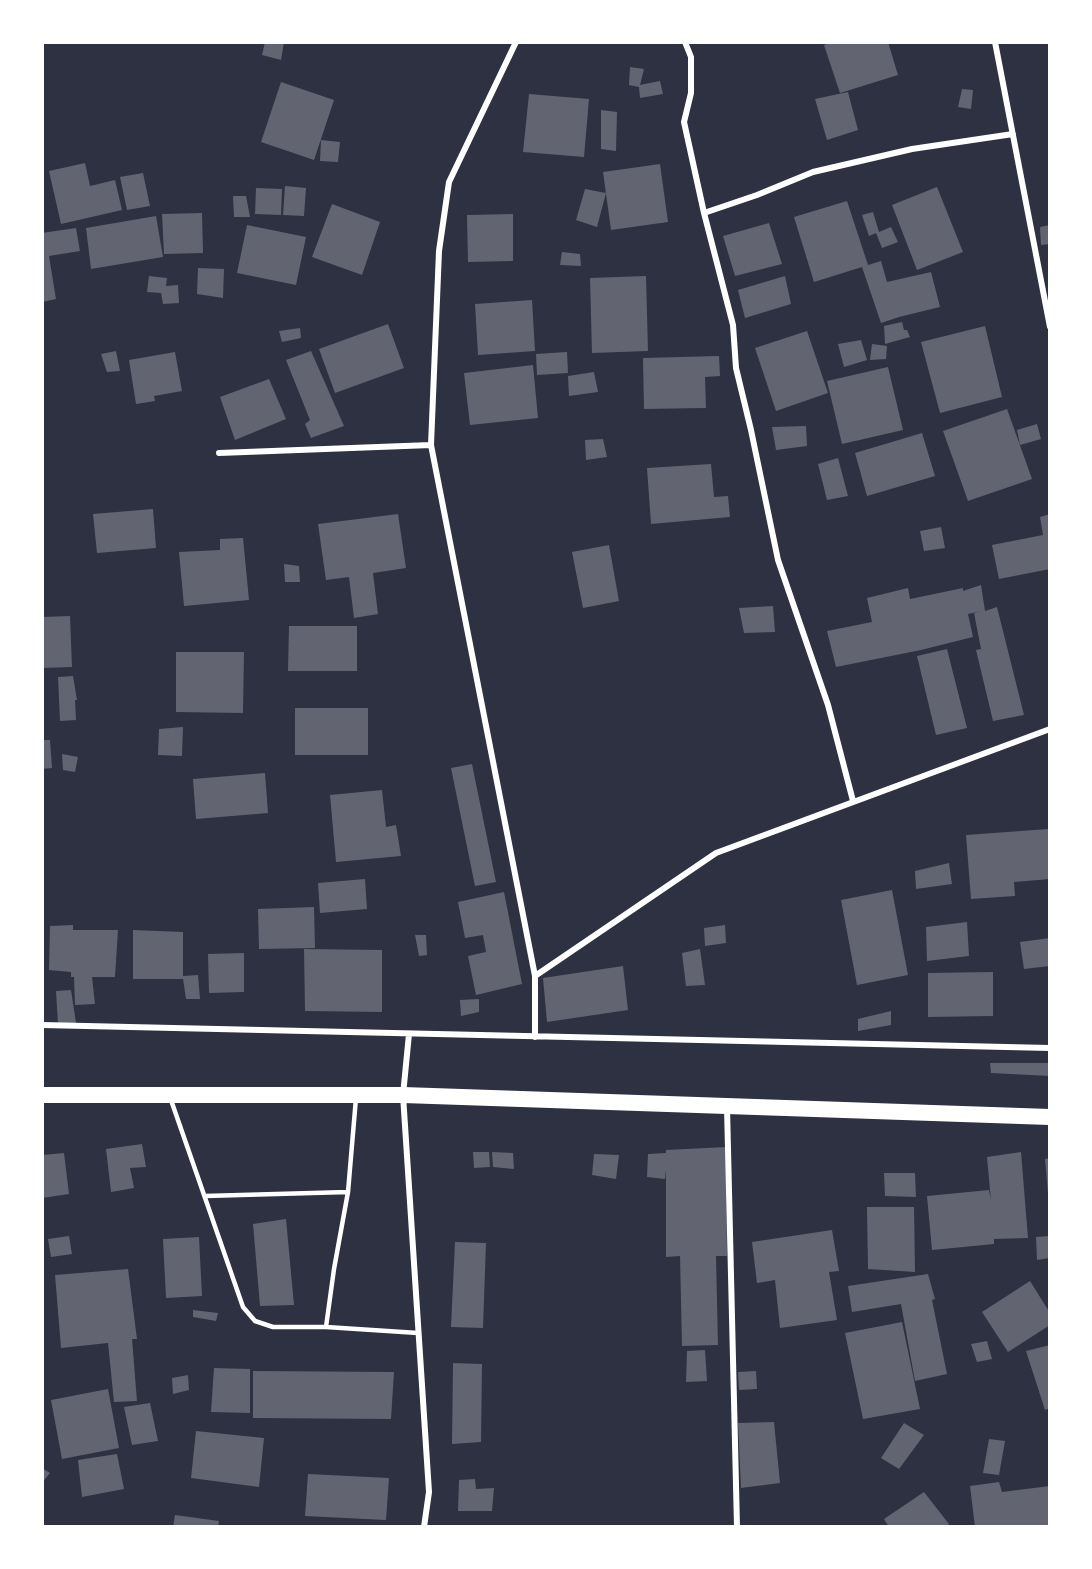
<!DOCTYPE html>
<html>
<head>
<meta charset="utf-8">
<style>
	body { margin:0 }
	#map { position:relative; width:1092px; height:1569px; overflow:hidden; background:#2d3142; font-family:"Nunito Sans",sans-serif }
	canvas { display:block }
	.frame { position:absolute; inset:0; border:44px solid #fff; pointer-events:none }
</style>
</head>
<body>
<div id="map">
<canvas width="1092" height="1569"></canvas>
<div class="frame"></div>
</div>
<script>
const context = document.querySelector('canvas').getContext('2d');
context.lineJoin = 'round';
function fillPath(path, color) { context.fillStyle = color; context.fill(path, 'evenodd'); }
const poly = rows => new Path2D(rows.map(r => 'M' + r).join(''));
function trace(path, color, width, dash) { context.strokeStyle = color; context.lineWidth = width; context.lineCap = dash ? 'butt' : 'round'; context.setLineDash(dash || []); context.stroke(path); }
fillPath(poly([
	[265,42,284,42,281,60,262,55],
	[833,42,888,42,898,75,840,93,824,45],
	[630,67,644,69,640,85,660,81,663,94,640,98,639,87,629,85],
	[281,82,334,100,314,160,261,142],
	[962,89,973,90,971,109,958,107],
	[848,92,858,130,827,140,815,99],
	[529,94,589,99,584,157,523,152],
	[601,110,617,112,616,151,601,149],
	[321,140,340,142,338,162,320,161],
	[85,163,90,186,115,180,122,210,61,224,49,171],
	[660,164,668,222,611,230,603,172],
	[143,173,150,206,127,210,120,177],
	[285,186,306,188,304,216,283,215],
	[937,187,963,252,917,270,892,205],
	[256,188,282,189,281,215,255,214],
	[585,189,606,193,597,227,576,220],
	[233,196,246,196,250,217,234,217],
	[847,201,868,265,881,261,887,282,931,272,940,307,899,317,881,323,862,267,814,282,794,217],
	[332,204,380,222,362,275,312,257],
	[873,212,879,232,891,227,898,242,882,248,876,233,869,236,862,215],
	[202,213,203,253,164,254,162,214],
	[513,214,513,261,468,262,467,215],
	[156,216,163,257,91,269,86,228],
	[769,223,782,264,735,276,723,236],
	[247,225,306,237,296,285,237,273],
	[1050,225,1050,244,1041,245,1040,227],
	[76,228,80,251,49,256,56,299,42,302,42,233],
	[562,252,580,254,581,266,560,265],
	[198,268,224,269,223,298,197,294],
	[149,276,167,278,166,286,178,285,179,303,163,304,161,293,147,292],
	[646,276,648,351,592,353,590,278],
	[785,276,791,304,745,318,738,290],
	[532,300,535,351,478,355,475,304],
	[902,322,904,330,907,330,910,337,885,344,884,326],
	[388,324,404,368,335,393,319,349],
	[985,326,1002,397,940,413,921,342],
	[300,328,301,338,282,342,279,331],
	[807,331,828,393,776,411,755,348],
	[861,340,867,360,844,367,838,344],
	[872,344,887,346,886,359,870,360],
	[116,351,120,371,107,372,101,354],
	[311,351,344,426,311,438,305,424,310,420,286,360],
	[175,352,182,391,154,396,155,401,136,404,129,360],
	[567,352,568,373,537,375,536,354],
	[719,356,720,376,705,377,706,408,644,409,643,358],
	[533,365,538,418,470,425,464,373],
	[888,367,903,430,842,444,827,381],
	[594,372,598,392,569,396,568,376],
	[269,379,286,419,235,440,220,397],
	[1007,409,1032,479,968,501,943,431],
	[1037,424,1041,439,1020,445,1017,430],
	[806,426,807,446,776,450,772,427],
	[922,433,935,476,867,496,855,453],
	[603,439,607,457,586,460,585,440],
	[838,458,848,496,827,500,818,464],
	[711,464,714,497,728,496,730,517,651,524,647,468],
	[153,509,156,548,97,553,93,514],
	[398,514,406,568,373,573,378,614,354,618,349,577,326,580,318,524],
	[1050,514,1050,569,999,579,992,545,1043,535,1040,517],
	[941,527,945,548,924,551,920,531],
	[243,538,249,600,184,606,179,552,220,550,220,539],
	[609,545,619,601,583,608,572,552],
	[284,564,299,566,300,582,285,582],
	[981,585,985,611,997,607,1024,715,993,721,976,650,981,649,974,613,982,611,968,614,973,637,921,650,836,667,827,631,872,622,867,598,908,588,910,599,963,588,963,591],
	[773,606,775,632,744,633,739,608],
	[70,616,72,667,42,668,42,617],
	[289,626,357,626,357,671,288,671],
	[947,649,967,728,936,735,917,656],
	[176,652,244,652,243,713,176,712],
	[73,676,77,700,75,700,76,720,60,721,58,677],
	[295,708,368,708,368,755,295,755],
	[183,727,182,756,158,755,159,729],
	[42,740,50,740,52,768,42,769],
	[62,754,78,757,75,772,63,770],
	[472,764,496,882,475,886,451,768],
	[265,773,268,813,196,819,193,779],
	[382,790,386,827,396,825,401,856,336,862,330,795],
	[1048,829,1050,879,1014,882,1015,896,971,899,966,835],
	[949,863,952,884,916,889,915,871],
	[365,879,367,909,320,913,318,883],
	[892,890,908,975,857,985,841,900],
	[504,892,522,984,476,995,468,956,486,952,483,935,465,938,458,902],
	[314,907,315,948,259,949,258,909],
	[967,922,969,956,927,961,926,927],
	[73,925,73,930,118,930,115,977,92,977,95,1004,75,1005,74,977,71,977,71,972,49,970,50,926],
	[725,925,726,943,705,946,704,928],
	[133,930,183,932,183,976,198,975,200,999,186,999,183,979,133,979],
	[415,935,426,935,427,955,419,956],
	[1050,938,1050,966,1024,969,1020,942],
	[304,949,382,950,382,1012,305,1011],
	[700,949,705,985,686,986,682,953],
	[244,953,244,992,209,993,208,954],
	[623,966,628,1010,547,1022,543,978],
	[993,972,993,1016,928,1017,928,973],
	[71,990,76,1023,58,1024,56,991],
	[479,999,479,1012,461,1016,460,1000],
	[891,1011,891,1025,858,1031,858,1019],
	[990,1063,1050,1063,1050,1076,991,1073],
	[142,1144,146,1167,130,1168,134,1188,111,1192,106,1149],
	[726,1147,727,1256,716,1256,718,1345,682,1346,680,1256,666,1257,666,1170,665,1179,647,1177,648,1154,666,1153,666,1150],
	[473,1152,489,1152,490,1167,474,1168],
	[492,1152,513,1153,514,1169,493,1167],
	[1021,1152,1028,1238,994,1239,994,1244,932,1250,927,1196,989,1190,991,1201,987,1157],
	[64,1153,69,1194,42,1198,42,1155],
	[594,1154,619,1155,616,1179,592,1175],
	[1050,1158,1050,1194,1048,1194,1045,1159],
	[884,1173,915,1173,916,1197,885,1196],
	[867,1207,914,1207,915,1272,868,1269],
	[286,1219,294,1305,260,1306,253,1224],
	[832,1230,839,1271,829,1272,837,1320,780,1328,775,1280,757,1283,752,1242],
	[69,1236,72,1254,51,1257,48,1239],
	[1050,1236,1050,1258,1037,1260,1036,1237],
	[199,1237,202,1296,166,1298,163,1239],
	[455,1242,486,1243,483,1328,451,1327],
	[128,1269,137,1339,132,1339,137,1401,114,1402,108,1343,61,1348,55,1275],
	[928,1274,935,1299,932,1300,947,1374,915,1381,901,1304,852,1312,848,1286],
	[1030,1281,1050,1313,1050,1325,1008,1352,982,1312],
	[193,1310,218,1313,216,1321,193,1317],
	[902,1322,920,1409,863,1419,845,1333],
	[987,1341,992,1359,977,1362,971,1344],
	[1050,1345,1050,1408,1045,1410,1026,1351],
	[705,1350,707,1381,686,1382,687,1351],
	[453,1363,482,1364,481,1442,452,1444],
	[214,1368,250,1369,250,1413,211,1412],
	[253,1371,394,1372,391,1419,253,1418],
	[756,1371,757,1389,739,1390,738,1372],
	[188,1375,189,1390,173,1394,172,1378],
	[108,1389,119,1448,62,1459,51,1400],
	[150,1403,158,1441,132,1445,124,1407],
	[774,1422,780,1483,741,1488,738,1423],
	[904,1423,924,1435,899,1469,881,1458],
	[196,1431,264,1438,259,1487,191,1478],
	[989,1439,1005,1441,999,1475,983,1473],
	[117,1454,124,1489,82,1497,78,1460],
	[42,1468,50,1473,42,1483],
	[308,1474,389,1478,386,1520,305,1516],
	[475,1479,476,1489,494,1488,492,1511,458,1511,459,1480],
	[999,1482,1002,1492,1050,1486,1050,1525,1028,1527,975,1527,970,1486],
	[924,1492,949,1524,945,1527,889,1527,884,1519],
	[175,1515,219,1521,218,1527,173,1527]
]), '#626471');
trace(poly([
	[171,1100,243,1307,255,1321,273,1327,326,1327,334,1269,348,1192,356,1098],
	[205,1196,348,1192],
	[326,1327,418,1333]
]), '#fff', 4.5);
trace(poly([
	[516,42,449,182,439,251,431,445,535,976],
	[685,42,691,57,691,93,684,122,704,213,733,325,736,368,751,430,778,560,828,705,853,801],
	[995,42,1050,327],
	[704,213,757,195,813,172,912,149,1013,134],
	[219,453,431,445],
	[42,1025,1050,1048],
	[409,1034,403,1095,429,1492,424,1527],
	[535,1037,535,976,716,853,1050,729],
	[727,1107,737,1527]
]), '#fff', 6);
trace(poly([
	[42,1095,403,1095,1050,1117]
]), '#fff', 16);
</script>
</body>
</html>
